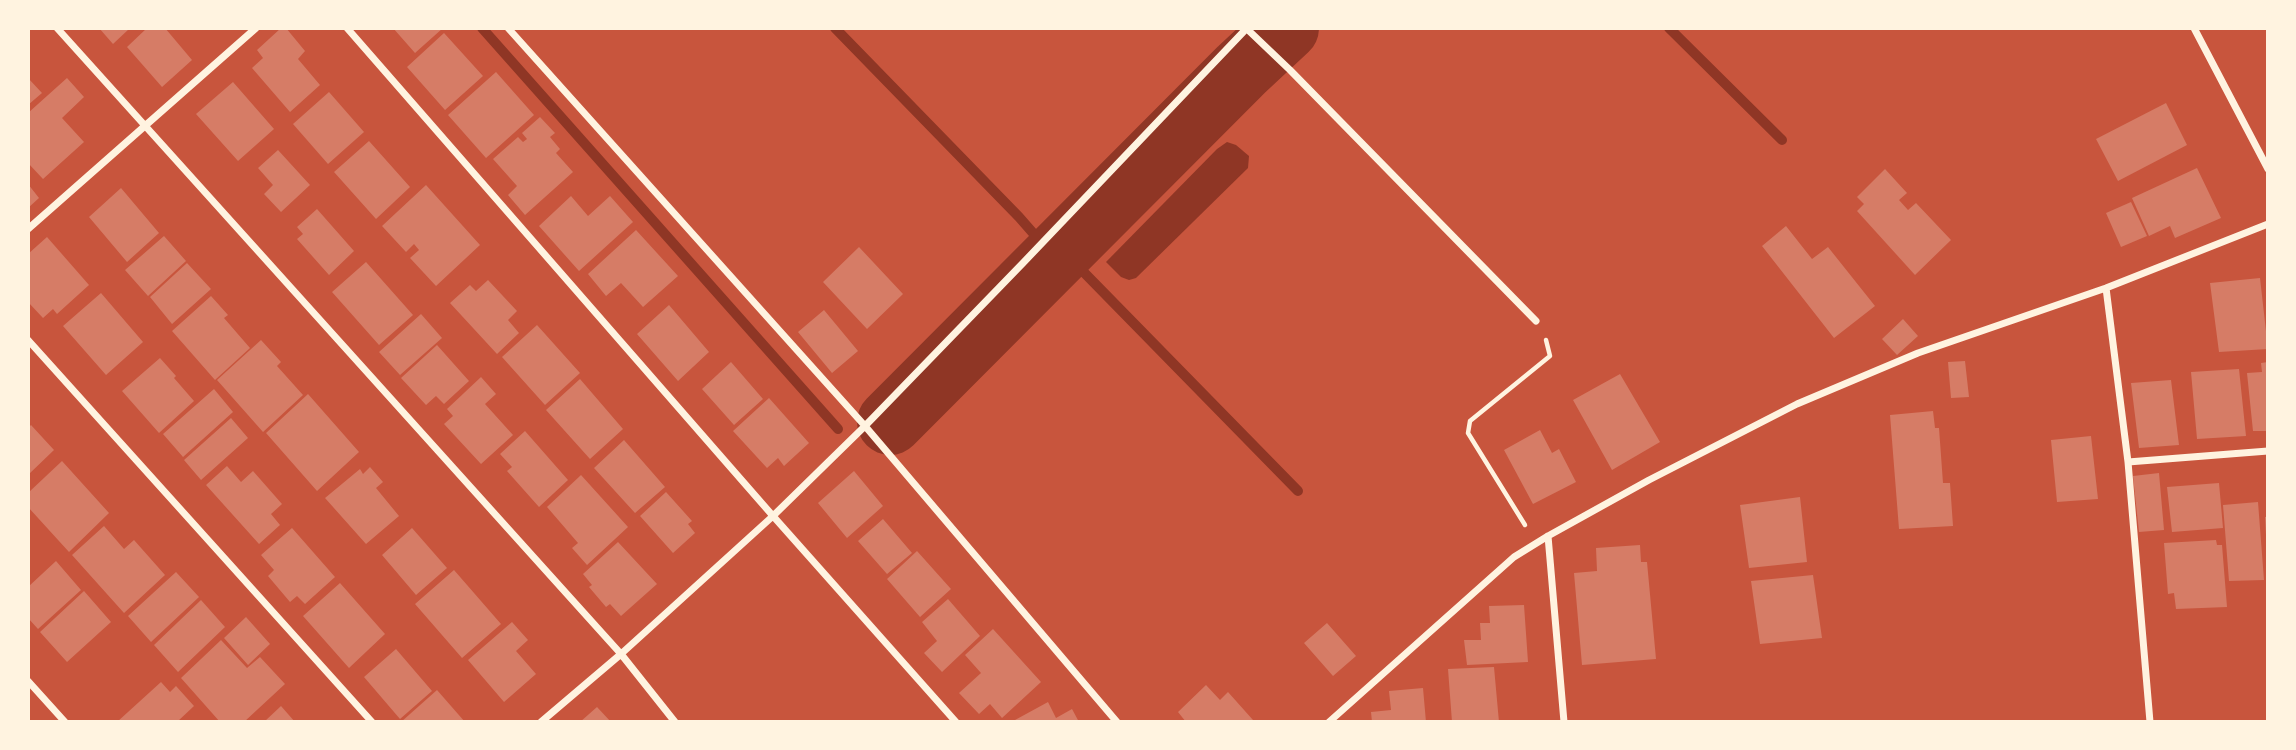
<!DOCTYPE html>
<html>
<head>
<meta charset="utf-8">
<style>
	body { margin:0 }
	#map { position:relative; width:2296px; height:750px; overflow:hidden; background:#c8553d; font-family:"Source Serif 4",serif }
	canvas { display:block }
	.frame { position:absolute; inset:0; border:30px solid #fff3e0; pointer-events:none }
</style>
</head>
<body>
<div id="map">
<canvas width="2296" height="750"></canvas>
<div class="frame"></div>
</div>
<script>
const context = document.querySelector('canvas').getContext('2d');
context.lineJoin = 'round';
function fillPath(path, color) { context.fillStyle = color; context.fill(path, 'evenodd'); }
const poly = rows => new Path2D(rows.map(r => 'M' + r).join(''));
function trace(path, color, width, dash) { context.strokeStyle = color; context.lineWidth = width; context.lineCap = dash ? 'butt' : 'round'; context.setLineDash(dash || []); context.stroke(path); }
fillPath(poly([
	[1227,142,1236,145,1249,156,1248,168,1136,278,1129,280,1121,277,1106,262,1217,149]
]), '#8f3625');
trace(poly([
	[482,28,838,429],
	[835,28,1019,217,1054,257],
	[1669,28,1782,140],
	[1062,250,1298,491]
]), '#8f3625', 10);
trace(poly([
	[890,422,1241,70,1286,28]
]), '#8f3625', 66);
fillPath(poly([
	[99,28,130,28,113,44],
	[147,28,165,28,192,60,162,87,127,47],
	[281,28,286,28,305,51,298,59,320,85,290,112,252,68,263,58,257,50],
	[393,28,443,28,415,53],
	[444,33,483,76,445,110,407,67],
	[496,72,534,115,486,158,448,115],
	[28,78,42,93,28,105],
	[67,78,84,97,62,118,84,142,43,179,28,163,28,113],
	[233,82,274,129,238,161,196,114],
	[329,92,364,132,328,164,293,124],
	[2166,103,2187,145,2118,181,2096,139],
	[540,117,555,133,550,137,560,149,556,153,573,172,525,215,508,195,517,186,493,159,518,137,523,142,527,139,522,133],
	[369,141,410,187,376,219,334,172],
	[278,150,310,185,281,212,264,194,273,185,258,168],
	[2197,168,2221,218,2175,238,2170,226,2149,236,2132,198],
	[1885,169,1907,193,1899,200,1908,210,1916,203,1951,240,1915,275,1857,211,1864,204,1857,197],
	[28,184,39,198,28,208],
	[426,185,480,245,436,286,410,258,419,250,414,244,406,252,382,226],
	[121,188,159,233,127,262,89,217],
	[571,196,588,216,610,196,633,222,579,271,539,226],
	[2131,202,2147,236,2121,247,2106,213],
	[317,209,354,251,329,275,297,239,303,234,297,227],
	[1786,226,1812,259,1828,247,1875,306,1834,338,1762,246],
	[636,230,678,276,643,307,621,283,606,296,588,274],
	[164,236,186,261,148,296,125,270],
	[47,237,89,285,57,314,53,309,43,318,28,302,28,254],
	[859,247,903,294,867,329,823,282],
	[366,262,413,315,379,345,332,292],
	[187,263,211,289,172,324,150,297],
	[2260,278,2268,349,2219,352,2210,283],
	[488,280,517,311,508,320,519,333,497,354,450,303,470,285,476,291],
	[101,293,143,342,106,375,63,326],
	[211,296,228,315,224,318,250,348,215,380,172,331],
	[669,305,709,352,678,381,637,334],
	[824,310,858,351,832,373,798,332],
	[421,314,442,338,400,375,379,352],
	[1903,319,1918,336,1897,355,1882,339],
	[537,325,580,373,545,405,502,357],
	[261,340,281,362,277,366,303,395,263,432,217,380],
	[437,345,469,381,444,404,436,396,426,405,401,378],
	[160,358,176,376,174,378,194,401,159,433,122,391],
	[1965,361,1969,397,1951,398,1948,362],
	[731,362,763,399,734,425,702,389],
	[2268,362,2268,431,2253,431,2247,373,2262,372,2261,363],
	[2239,369,2246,436,2197,439,2191,372],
	[1620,374,1660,442,1612,470,1573,400],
	[481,377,496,394,485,404,513,435,481,464,444,424,453,416,447,409],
	[580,379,623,429,590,459,546,410],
	[2171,380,2179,445,2139,448,2131,383],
	[214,389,233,412,183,457,163,434],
	[308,394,359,452,317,491,266,433],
	[769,398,809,443,784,466,778,458,767,468,733,431],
	[1933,411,1935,428,1939,428,1943,483,1950,483,1953,526,1899,529,1890,415],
	[231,418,248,438,201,480,184,460],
	[31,425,54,450,28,475,28,428],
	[1540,430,1552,453,1559,449,1576,482,1533,504,1504,450],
	[525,431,568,480,539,507,507,471,512,467,500,454],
	[2091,436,2098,499,2057,502,2051,440],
	[624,440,665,487,635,513,594,468],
	[62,461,109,513,69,552,28,507,28,493],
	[227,466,241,482,253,471,282,504,271,514,280,525,259,544,206,485],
	[370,467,383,482,376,488,399,516,366,544,325,498,360,469,363,474],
	[854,471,883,506,847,538,818,503],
	[2159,473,2164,530,2139,532,2133,476],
	[581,475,628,527,587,565,572,548,578,543,547,507],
	[2219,483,2223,528,2172,532,2167,487],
	[666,492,692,521,688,524,695,533,673,553,640,516],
	[1800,497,1807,562,1749,568,1740,505],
	[2258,502,2264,580,2229,581,2223,505],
	[2265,517,2268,517,2268,535,2266,535],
	[883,519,912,553,887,574,858,541],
	[104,526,124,549,134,540,165,575,124,613,72,555],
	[292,528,335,577,305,604,297,596,290,602,268,576,274,570,261,555],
	[412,528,447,568,416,595,382,555],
	[2216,540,2217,545,2222,545,2227,607,2176,609,2174,593,2168,594,2164,543],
	[618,542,657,584,621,616,610,604,606,607,589,587,592,585,583,574],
	[1640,545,1641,562,1647,562,1656,659,1582,665,1574,573,1597,571,1596,548],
	[917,551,951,589,920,617,887,579],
	[56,561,81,590,38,629,28,618,28,587],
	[454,570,501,624,462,658,415,604],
	[176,572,199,597,151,642,128,616],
	[1813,575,1822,638,1760,644,1751,581],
	[340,583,385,634,349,668,303,616],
	[84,591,111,622,67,662,40,632],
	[948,599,980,636,942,672,924,653,937,641,922,622],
	[201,600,225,627,178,672,154,645],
	[1524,605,1528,662,1467,665,1464,640,1481,640,1480,623,1490,623,1489,606],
	[246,617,270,644,248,665,224,638],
	[512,622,528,640,516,651,536,674,504,702,468,660],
	[1327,623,1356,656,1333,676,1304,643],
	[993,629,1041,682,1002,718,990,704,979,714,959,693,981,673,965,655],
	[221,640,247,668,260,657,285,684,244,722,220,722,181,678],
	[396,649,432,691,400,719,364,677],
	[1494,667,1499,722,1452,722,1448,669],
	[161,682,170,692,176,686,194,706,177,722,117,722],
	[1206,685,1220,700,1228,692,1253,720,1251,722,1186,722,1178,712],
	[1423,688,1426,722,1372,722,1371,712,1391,710,1389,691],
	[437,690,465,722,401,722],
	[1048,702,1056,718,1072,709,1079,722,1016,722,1015,720],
	[281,706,295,722,264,722],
	[597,707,611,722,580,722]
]), '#d67c66');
trace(poly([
	[1525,525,1468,433,1470,421,1550,356,1546,340]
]), '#fff3e0', 4.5);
trace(poly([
	[57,28,621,654,675,722],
	[347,28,773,516,956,722],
	[508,28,865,426,1117,722],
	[1246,28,1290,70,1536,321],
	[2194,28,2268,169],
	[28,229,256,28],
	[2106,288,2128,462,2150,722],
	[28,340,372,722],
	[2128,462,2268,451],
	[1548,536,1564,722],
	[28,681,65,722],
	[541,722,621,654,773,516,865,426,1023,263,1247,28],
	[1329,722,1514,557,1548,536,1649,480,1797,404,1918,353,2106,288,2268,224]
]), '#fff3e0', 7);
</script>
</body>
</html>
